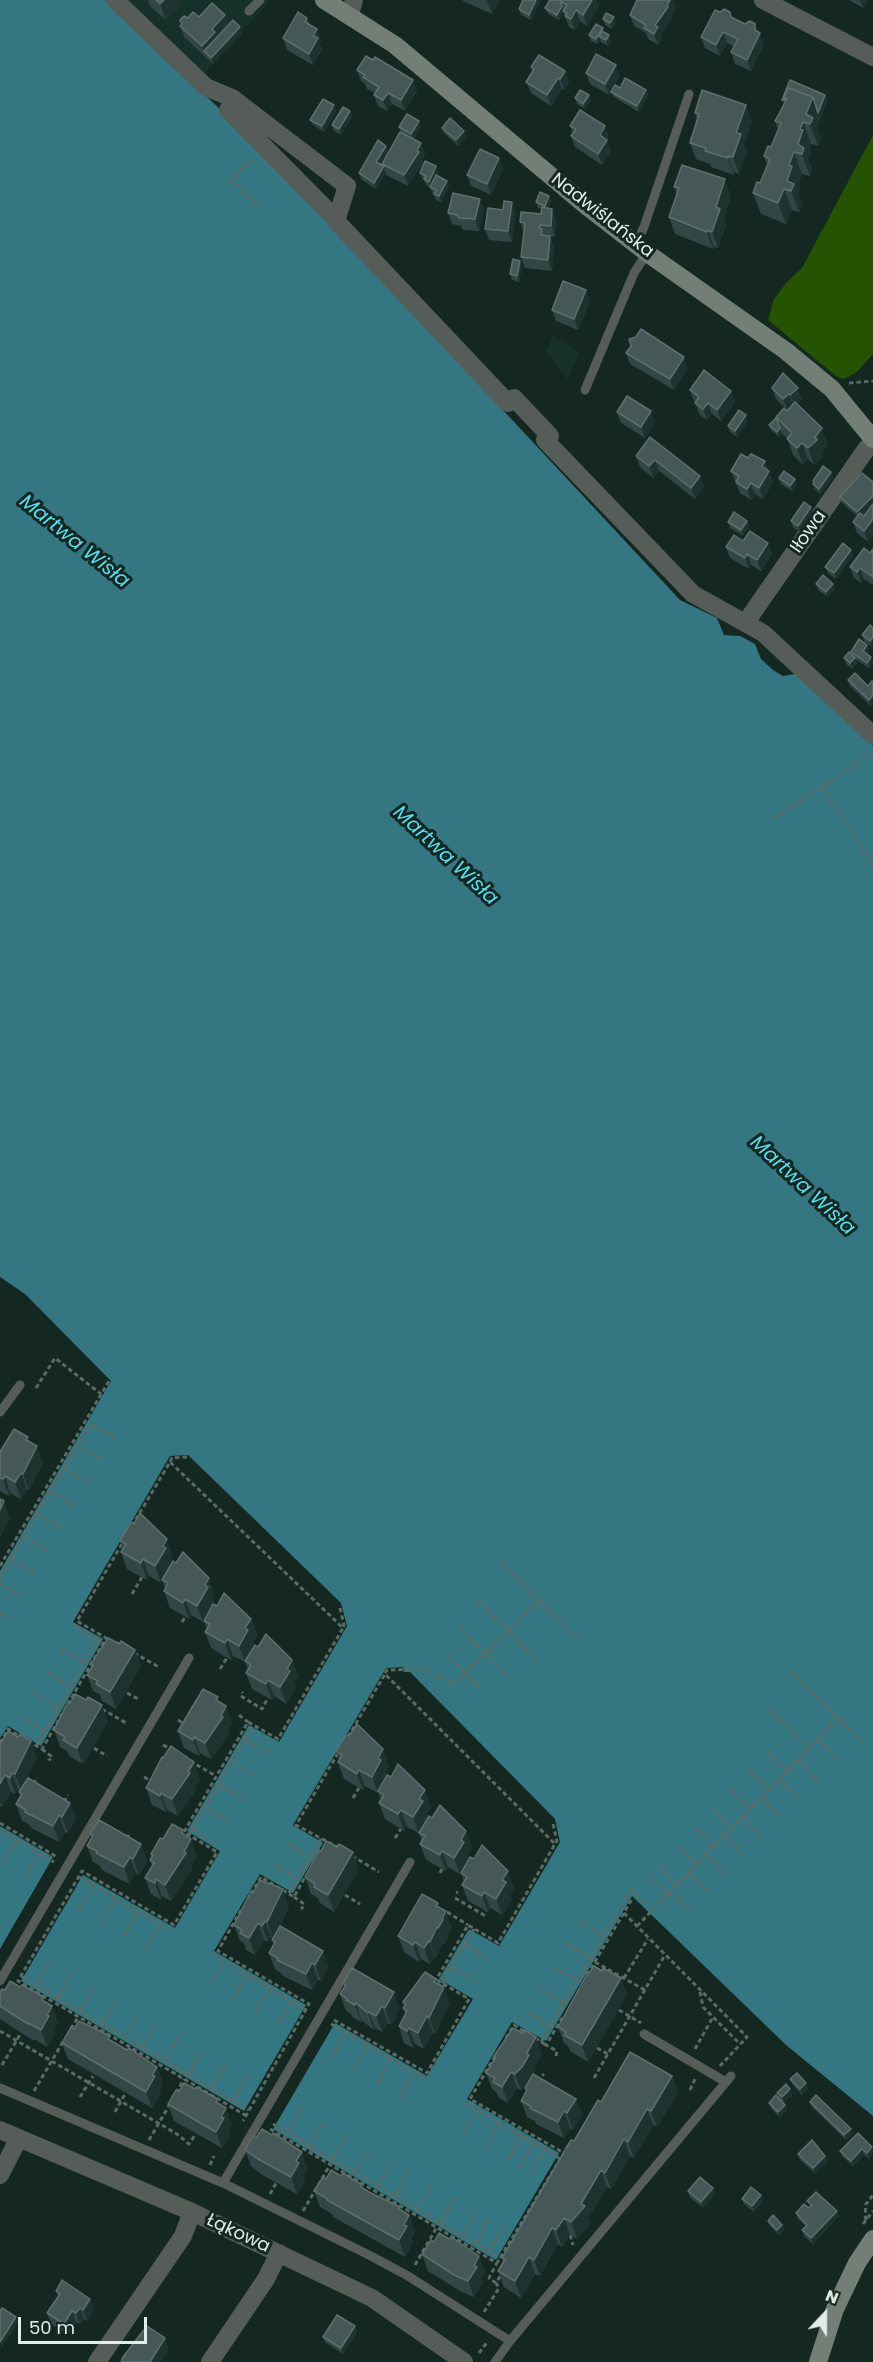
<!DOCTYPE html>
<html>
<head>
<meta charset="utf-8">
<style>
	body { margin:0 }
	#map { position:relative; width:873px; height:2362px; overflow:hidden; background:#142721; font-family:Poppins,sans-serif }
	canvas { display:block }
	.north { position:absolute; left:795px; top:2284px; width:60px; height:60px; -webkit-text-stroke:4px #142721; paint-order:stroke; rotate:22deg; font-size:16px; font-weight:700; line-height:24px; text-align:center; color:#e1ede8 }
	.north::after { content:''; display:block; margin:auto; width:21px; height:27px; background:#e1ede8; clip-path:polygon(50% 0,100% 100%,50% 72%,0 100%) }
	.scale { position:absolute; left:18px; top:2317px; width:129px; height:27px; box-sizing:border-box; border:3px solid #e1ede8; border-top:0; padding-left:8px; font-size:18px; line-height:21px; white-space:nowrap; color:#e1ede8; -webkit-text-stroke:4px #142721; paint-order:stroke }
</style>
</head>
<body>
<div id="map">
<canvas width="873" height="2362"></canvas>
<div class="north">N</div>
<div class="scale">50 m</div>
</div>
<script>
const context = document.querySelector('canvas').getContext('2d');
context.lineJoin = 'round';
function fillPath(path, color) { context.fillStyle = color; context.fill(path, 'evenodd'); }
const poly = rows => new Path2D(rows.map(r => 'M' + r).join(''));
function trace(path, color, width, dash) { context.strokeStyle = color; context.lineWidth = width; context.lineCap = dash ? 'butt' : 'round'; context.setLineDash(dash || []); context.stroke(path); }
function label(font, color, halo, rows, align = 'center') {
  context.font = font + ' Poppins,sans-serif'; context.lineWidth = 6; context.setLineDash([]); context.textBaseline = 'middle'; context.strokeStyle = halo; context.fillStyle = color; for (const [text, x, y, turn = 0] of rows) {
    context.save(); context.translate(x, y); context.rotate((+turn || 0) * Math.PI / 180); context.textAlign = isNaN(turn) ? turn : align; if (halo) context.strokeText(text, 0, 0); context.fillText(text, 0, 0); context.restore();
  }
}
fillPath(poly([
	[123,0,271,0,202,76],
	[553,335,580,352,568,380,546,352]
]), '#153129');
fillPath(poly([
	[873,135,873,354,857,372,844,379,837,377,768,320,774,299,787,282,802,268]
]), '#255302');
fillPath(poly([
	[0,0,105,0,242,130,680,600,717,618,724,635,740,636,755,644,761,659,773,670,783,676,795,674,873,745,873,2116,786,2045,632,1896,546,2041,512,2022,467,2099,559,2153,496,2260,273,2129,335,2023,427,2076,473,1999,439,1979,469,1929,499,1946,560,1842,555,1819,410,1672,404,1672,403,1667,386,1668,293,1825,323,1843,293,1893,260,1874,214,1951,306,2005,244,2111,21,1981,83,1875,175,1928,220,1851,187,1831,249,1725,279,1742,347,1626,341,1603,188,1455,170,1456,73,1622,103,1639,41,1746,8,1726,0,1738,0,1571,111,1381,25,1294,0,1277],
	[0,1826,53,1857,0,1949]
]), '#347782');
trace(poly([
	[253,158,231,180,259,208],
	[849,383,873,381],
	[822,786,873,865],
	[774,818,873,753],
	[36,1388,55,1358,101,1394],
	[77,1446,101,1460],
	[170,1462,172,1458,187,1457],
	[64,1469,88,1483],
	[51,1491,74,1505],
	[37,1514,61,1528],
	[132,1526,170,1462,343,1628,278,1739,248,1722,184,1832,217,1852,174,1925,82,1871,18,1981,245,2115],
	[24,1537,48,1551],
	[11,1559,35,1573],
	[500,1561,578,1640],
	[0,1566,109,1381],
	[0,1578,90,1424,114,1437],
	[0,1583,22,1596],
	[132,1594,142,1577],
	[478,1600,538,1661],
	[340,1608,344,1625,343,1628],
	[0,1614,8,1618],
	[182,1622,185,1617],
	[74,1626,98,1641],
	[461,1629,509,1678],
	[108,1639,121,1645],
	[61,1648,85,1663],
	[134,1653,159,1667],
	[446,1653,484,1692],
	[220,1669,227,1658],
	[47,1671,71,1686],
	[790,1671,862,1741],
	[385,1673,387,1670,425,1669,453,1684,539,1601],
	[242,1692,243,1693],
	[127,1693,140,1700],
	[34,1694,58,1708],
	[241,1696,262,1709,268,1698],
	[102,1709,126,1723],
	[770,1710,810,1748],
	[239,1715,248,1722],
	[21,1717,45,1731],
	[178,1720,184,1724],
	[348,1737,385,1674,555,1844,498,1943,468,1925,436,1980],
	[818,1739,837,1758],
	[245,1740,269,1753],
	[28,1741,42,1749,106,1638,77,1621,123,1542],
	[0,1743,8,1729,22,1738],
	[163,1745,172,1750],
	[36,1746,101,1636],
	[94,1748,107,1756],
	[42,1749,51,1756,49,1759,51,1760],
	[768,1752,787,1771],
	[338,1753,296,1825,339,1848],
	[798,1760,817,1779],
	[190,1761,216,1776],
	[231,1762,255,1776],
	[750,1771,769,1790],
	[144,1777,151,1781],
	[779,1779,799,1798],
	[33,1784,38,1778],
	[218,1785,242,1798],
	[732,1790,750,1809],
	[353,1798,359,1788],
	[761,1798,780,1817],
	[64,1802,68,1795],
	[205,1808,229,1821],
	[713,1809,732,1828],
	[743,1817,762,1836],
	[0,1823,57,1857],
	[553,1824,557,1841,555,1844],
	[695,1827,714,1846],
	[192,1829,216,1844],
	[0,1830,54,1862],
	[189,1835,253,1726],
	[725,1836,744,1854],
	[395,1838,401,1829],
	[127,1839,130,1832],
	[287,1843,310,1857],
	[677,1846,696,1865],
	[706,1855,725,1873],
	[352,1856,379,1872],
	[3,1863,17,1840],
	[274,1865,297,1879],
	[658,1865,677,1884],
	[440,1873,442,1869],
	[688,1873,707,1892],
	[648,1875,668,1894],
	[26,1877,39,1854],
	[79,1877,172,1931],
	[631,1889,648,1906],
	[456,1892,458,1893],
	[669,1892,689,1910],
	[289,1893,321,1839],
	[251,1894,261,1877,294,1897,306,1875],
	[345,1895,360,1904],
	[294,1897,304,1904,302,1908,303,1909],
	[455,1898,484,1915,486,1911],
	[79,1909,93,1885],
	[241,1910,218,1951,309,2004,243,2121],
	[447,1912,468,1925],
	[624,1913,747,2037,720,2066],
	[580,1921,604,1936],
	[102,1922,116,1898],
	[637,1926,838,1718],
	[124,1935,138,1911],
	[567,1944,591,1958],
	[464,1945,488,1958],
	[147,1948,161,1924],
	[213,1954,306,2010],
	[595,1962,645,1990],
	[451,1967,475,1981],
	[553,1967,578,1980],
	[587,1975,632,1899],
	[21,1976,248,2110],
	[624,1978,648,1939],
	[442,1983,474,1929],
	[35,1985,49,1961],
	[210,1985,224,1961],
	[540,1989,564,2003],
	[700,1992,703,2007,740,2044],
	[58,1998,71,1974],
	[233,1999,247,1975],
	[619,2010,641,2023],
	[80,2011,94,1988],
	[255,2012,269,1988],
	[527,2012,551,2026],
	[334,2020,427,2073,469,1999,435,1979],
	[103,2024,116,2001],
	[331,2024,425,2079],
	[278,2025,292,2001],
	[71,2029,78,2017],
	[0,2031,177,2134,189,2144,195,2135],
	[125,2038,139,2014],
	[506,2038,514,2025,527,2033],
	[535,2038,546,2045],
	[541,2042,626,1898,633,1891],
	[143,2048,156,2024],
	[597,2048,608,2054],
	[695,2049,713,2017],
	[495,2056,470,2099,562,2152],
	[556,2056,557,2051,546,2045,564,2015],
	[332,2057,346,2033],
	[165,2061,179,2038],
	[2,2065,21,2033],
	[355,2070,368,2046],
	[188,2075,202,2051],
	[594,2078,665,1955],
	[537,2081,544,2074],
	[377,2084,391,2060],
	[211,2088,225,2064],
	[690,2090,695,2079],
	[34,2091,64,2040],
	[176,2093,184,2079],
	[80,2097,93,2076],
	[400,2097,414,2073],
	[233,2101,247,2077],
	[465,2103,559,2158],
	[115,2112,125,2094],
	[273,2124,500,2258],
	[270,2129,497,2263,570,2143],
	[288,2133,301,2109],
	[463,2133,476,2110],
	[149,2140,170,2104],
	[310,2146,324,2122],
	[486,2146,499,2123],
	[333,2159,347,2135],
	[508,2160,522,2136],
	[210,2165,214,2156],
	[520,2167,534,2144],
	[355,2172,369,2149],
	[531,2173,544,2150],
	[378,2186,392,2162],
	[270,2194,276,2183],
	[395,2196,409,2172],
	[418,2209,432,2185],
	[303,2211,330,2165],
	[866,2220,865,2215,866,2204,873,2195],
	[440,2223,454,2199],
	[863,2224,873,2211],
	[570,2235,573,2245],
	[463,2236,477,2212],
	[476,2243,490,2219],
	[489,2251,503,2227],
	[415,2265,437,2227],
	[496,2283,489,2278,497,2263],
	[484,2312,499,2288,496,2283,502,2273],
	[479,2353,488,2341]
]), '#5a6b65', 3, [4.5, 3]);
trace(poly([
	[249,11,260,0],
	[636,244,644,227,689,94],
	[585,390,634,273,647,253],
	[0,1412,20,1385],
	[0,1981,189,1658],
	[644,2034,726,2082],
	[0,2088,223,2183,371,2256,408,2276,510,2341],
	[223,2183,410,1862],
	[495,2362,510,2341,731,2076]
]), '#565d58', 9);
trace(poly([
	[115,0,206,87,232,98,347,186,336,221,508,403,514,398,550,436,545,440,693,594,763,633,873,735],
	[763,0,873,57],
	[350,15,354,0],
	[228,110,333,216],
	[746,622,867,448,873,444],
	[0,2130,192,2212,372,2298,464,2362],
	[0,2175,19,2138],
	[97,2362,183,2236,192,2212],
	[210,2362,266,2279,279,2253]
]), '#565d58', 18);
trace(poly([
	[324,0,395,45,589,208,647,253,786,351,832,389,873,439],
	[818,2362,835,2309,857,2263,873,2239]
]), '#737f76', 18);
fillPath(poly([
	[148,0,180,0,181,4,166,20,150,6],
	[463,0,500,0,492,14,463,1],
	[523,0,541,0,531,20,521,15,519,9],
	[547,0,596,0,599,7,587,26,580,21,575,30,569,27,564,13,559,20,548,14,545,8,549,2],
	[637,0,673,0,676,8,671,16,672,18,661,34,662,38,658,45,648,39,646,33,634,26,630,15],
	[849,0,867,0,863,8],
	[720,12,730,12,732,18,758,32,764,44,751,71,735,64,731,52,734,47,727,43,720,56,705,48,701,37],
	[225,15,229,25,242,33,213,64,184,37,180,26,188,18],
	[307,18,310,25,317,29,321,40,319,43,322,49,313,65,287,50,283,38],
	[603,19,616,23,612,29,605,25],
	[604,33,611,41,608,46,601,42,600,40,598,44,591,41,589,35],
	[373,60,413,80,417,91,405,111,392,104,387,111,378,106,374,95,375,93,367,89,365,84,361,81,357,70],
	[531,67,565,71,569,82,564,90,562,89,551,106,531,93,526,82,533,72],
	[586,73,620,76,609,95,590,84],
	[790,80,825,95,827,100,817,128,821,139,818,146,811,144,809,147,811,151,808,158,812,169,810,176,802,174,799,183,800,188,798,194,802,205,799,212,792,210,786,224,761,214,753,193,760,183,767,165,764,156,771,147,778,130,775,121,784,104,782,100],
	[620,88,646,90,648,95,639,112,614,97,611,92],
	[589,95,591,101,585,109,577,104,575,98],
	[336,111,324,132,313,125,310,120],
	[350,111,352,117,341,135,334,131,332,125],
	[695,113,752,121,744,144,747,151,739,174,734,172,734,175,711,167,710,164,696,159,690,143,697,120],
	[421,126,414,139,421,143,425,154,422,160,423,163,408,186,386,175,386,172,376,189,361,179,359,173,386,146,388,151,380,165,383,166,382,164,401,132,399,127],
	[570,126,609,137,607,140,611,151,602,165,575,147,571,136,573,134],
	[442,128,466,136,458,146,444,133],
	[499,158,503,169,491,195,471,186,467,175],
	[439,172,437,176,447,181,449,186,441,202,436,200,434,194,432,193,430,187,426,185,424,180,422,178,420,173],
	[674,187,731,196,724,218,726,225,718,248,714,247,713,249,675,234,669,217,677,194],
	[549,196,551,201,548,208,552,209,556,220,555,237,550,236,554,247,552,271,525,268,521,257,524,232,520,222,541,214,542,209,538,208,536,202],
	[484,210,479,231,463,230,461,226,452,224,448,213],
	[503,210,516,213,512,242,489,240,485,229],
	[522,266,519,282,512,280,510,274],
	[586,290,590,301,578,330,556,321,552,310],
	[626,353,688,368,674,390,630,364],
	[772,388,802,399,797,404,828,445,822,452,823,456,814,465,808,459,803,465,793,455,787,438,782,434,779,437,771,430,769,425,776,418,787,410,776,399],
	[690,390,731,391,735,402,721,421,712,414,707,420,699,414,695,402,694,401],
	[617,412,655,422,645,438,621,423],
	[748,421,737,437,730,432,728,426],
	[650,437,700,476,704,487,695,499,659,471,653,478,640,467,636,456],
	[768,470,773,482,763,499,755,494,751,500,740,493,731,471],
	[831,472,833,477,821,494,815,490,813,481],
	[779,478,795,479,797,484,792,491,781,484],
	[840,497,873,504,862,515,864,516,873,504,873,536,868,542,857,533,853,522,857,516,842,503],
	[813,512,800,532,793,527,791,521],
	[747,521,749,526,743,536,730,528,728,522],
	[743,541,768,543,772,554,761,571,751,565,749,569,730,558,726,547],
	[873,549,873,585,864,579,861,583,854,578,850,567,870,553],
	[853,555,836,579,828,573,825,567],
	[816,584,835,589,828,597,818,590],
	[873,628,872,647,864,641,862,635],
	[867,645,869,650,867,654,873,661,873,663,869,668,855,659,857,663,852,669,846,664,844,658,852,655,851,652],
	[848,680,868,686,871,706,850,686],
	[28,1437,30,1442,43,1463,29,1490,27,1489,21,1499,10,1493,9,1496,0,1491,0,1452],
	[167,1539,172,1556,170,1560,172,1564,215,1595,213,1599,214,1603,213,1605,251,1619,257,1635,253,1642,254,1646,292,1660,298,1676,294,1682,296,1687,286,1704,274,1696,272,1700,252,1689,246,1673,248,1670,245,1662,233,1656,231,1660,211,1648,205,1632,207,1629,204,1621,203,1622,191,1615,189,1619,170,1608,164,1591,165,1588,162,1580,161,1583,149,1576,147,1580,127,1569,121,1552,123,1549,120,1541],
	[119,1644,135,1650,141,1666,116,1709,102,1701,100,1695,93,1691,87,1675,92,1667,91,1664],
	[218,1697,219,1702,226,1706,232,1723,228,1731,229,1734,211,1759,200,1753,199,1756,184,1748,178,1731],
	[108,1722,83,1764,69,1756,67,1751,60,1747,54,1730],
	[18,1737,31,1741,37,1758,23,1785,70,1803,76,1819,68,1833,65,1832,59,1842,31,1828,30,1825,22,1821,16,1804,21,1796,19,1792,20,1791,18,1789,15,1794,11,1792,2,1807,0,1806,0,1744],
	[336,1751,389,1766,385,1772,387,1776,431,1806,427,1813,428,1817,472,1847,468,1853,470,1857,514,1888,510,1894,512,1899,502,1915,490,1908,488,1912,468,1901,462,1885,464,1882,461,1874,460,1874,448,1867,446,1871,426,1860,420,1844,422,1841,419,1833,407,1827,404,1831,385,1819,379,1803,381,1800,378,1792,378,1793,365,1786,363,1790,344,1779,338,1762,339,1760],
	[200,1779,195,1788,196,1790,178,1816,167,1810,166,1812,152,1805,146,1788],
	[183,1830,185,1835,197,1856,191,1867,192,1870,171,1901,162,1896,161,1900,151,1894,145,1878,152,1866,150,1860,152,1857,151,1854,163,1839],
	[90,1834,141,1844,147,1861,139,1875,136,1873,129,1884,102,1870,100,1866,93,1862,87,1846,92,1838],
	[337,1847,353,1852,359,1869,334,1912,320,1903,318,1898,311,1894,305,1877,321,1851],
	[438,1903,440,1908,452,1928,448,1934,449,1936,444,1944,443,1943,436,1958,435,1957,430,1964,421,1959,419,1962,404,1952,398,1936],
	[289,1906,277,1932,329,1967,321,1981,318,1980,312,1990,283,1976,282,1974,275,1969,269,1953,274,1944,272,1940,273,1939,271,1937,268,1942,264,1940,255,1955,246,1950,244,1943,240,1941,234,1925],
	[602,1971,621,1978,627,1995,588,2062,570,2051,568,2046,564,2043,558,2027,589,1973],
	[343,1983,400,2009,391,2025,388,2023,382,2032,375,2028,374,2030,361,2020,361,2022,352,2017,351,2014,346,2011,340,1994,344,1988],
	[438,1984,450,2004,435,2034,433,2033,424,2049,415,2044,413,2048,404,2043,399,2026,405,2014,403,2008,404,2006,403,2002],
	[5,1990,45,2001,52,2006,58,2022,54,2029,55,2033,47,2047,34,2039,34,2041,0,2019,0,1992],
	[74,2029,111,2040,157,2067,163,2084,160,2089,161,2093,152,2108,68,2059,62,2043],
	[542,2054,534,2067,535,2071,533,2075,576,2099,582,2115,573,2130,570,2128,564,2138,536,2124,535,2121,527,2117,521,2101,526,2092,525,2088,526,2086,521,2090,517,2088,508,2103,499,2098,496,2092,492,2089,486,2073,495,2058,494,2056],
	[672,2076,678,2092,657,2127,653,2125,634,2158,630,2156,611,2189,607,2187,589,2217,591,2223,577,2239,570,2235,562,2247,558,2244,540,2276,535,2274,521,2298,504,2287,498,2271,503,2262,502,2258,574,2141,601,2102],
	[790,2079,806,2083,808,2089,802,2095,793,2085],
	[195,2089,218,2099,219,2104,232,2124,229,2130,230,2135,222,2148,174,2121,168,2104,179,2092],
	[777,2093,792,2095,784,2103,779,2098],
	[810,2102,851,2129,853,2134,846,2140,812,2107],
	[769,2103,785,2105,787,2110,780,2118,771,2108],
	[872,2147,873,2154,869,2159,864,2155,853,2166,842,2156,840,2151],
	[245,2150,307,2169,304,2176,305,2180,297,2194,264,2176,251,2166],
	[798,2154,825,2156,827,2162,815,2173,800,2160],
	[326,2179,363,2188,409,2215,415,2232,411,2239,413,2243,405,2257,333,2217,332,2214,320,2207,314,2191],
	[713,2188,715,2193,703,2208,690,2197,688,2191],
	[742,2199,763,2200,754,2212,744,2204],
	[807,2201,837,2211,839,2216,813,2244,804,2236,802,2230,806,2226,798,2219,796,2213,809,2208,810,2207],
	[768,2221,782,2225,784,2230,779,2235,770,2226],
	[434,2242,479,2256,485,2272,481,2279,483,2283,474,2297,460,2291,428,2271,422,2254],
	[56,2291,90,2299,94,2310,87,2321,84,2319,80,2324,76,2322,68,2335,51,2324,47,2313,58,2297],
	[355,2326,357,2332,343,2354,325,2342,323,2337]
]), '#324745');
fillPath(poly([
	[164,0,180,0,181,4,166,20,160,4],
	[486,0,500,0,492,14],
	[536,0,541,0,531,20,529,15],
	[592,0,596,0,599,7,587,26,583,15],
	[670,0,673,0,676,8,671,16,672,18,661,34,662,38,658,45,654,34,655,25],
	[860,0,867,0,863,8],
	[562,6,564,12,563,11,564,13,559,20,557,15],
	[576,10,580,21,575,30,571,19],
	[225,15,229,26,204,51,206,57,202,46,212,29],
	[614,17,616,23,612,29,610,23],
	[755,24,759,35,760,33,764,44,751,71,747,60],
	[240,27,242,33,213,64,211,58],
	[603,28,605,34,599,36,600,40,598,44,596,39],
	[317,29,321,40,319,43,322,49,313,65,309,54,313,36],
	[723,32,727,43,720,56,716,45],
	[609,35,611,41,608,46,606,40],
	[616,65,620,76,609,95,605,84],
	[565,71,569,82,564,90,560,79],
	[558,78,562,89,551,106,547,95],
	[413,80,417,91,405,111,401,100],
	[646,90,648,95,639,112,637,106],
	[388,93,392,104,387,111,383,100],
	[589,95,591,101,585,109,583,104],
	[825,95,827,100,817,128,821,139,818,146,806,114,813,97],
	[334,105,336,111,324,132,322,126],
	[746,105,752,121,744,144,747,151,739,174,733,157,736,133],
	[350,111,352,117,341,135,339,129],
	[419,121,421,126,413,140,411,134],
	[803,122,811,144,809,147,811,151,808,158,812,169,810,176,798,144,800,129],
	[605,126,609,137,607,140,611,151,602,165,598,154,600,135],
	[464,131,466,136,458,146,456,140],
	[421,143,425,154,422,160,423,163,408,186,404,175],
	[386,146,388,151,379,168,376,162],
	[794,152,802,174,799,183,800,188,798,194,802,205,799,212,787,181,789,165],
	[728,156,734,172,734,175,728,158],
	[499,158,503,169,491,195,487,184],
	[436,166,439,172,431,187,429,182],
	[383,167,386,172,376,189,374,183],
	[725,179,731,196,724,218,726,225,718,248,712,232,716,207],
	[447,181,449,186,441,202,439,196],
	[784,189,792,210,786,224,778,203],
	[549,196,551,201,547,211,545,206],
	[480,199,484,210,479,231,475,219],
	[512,202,516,213,512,242,508,231],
	[552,209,556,220,555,237,551,226],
	[708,230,714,247,713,249,707,232],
	[550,236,554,247,552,271,548,260],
	[520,261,522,266,519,282,517,276],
	[586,290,590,301,578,330,574,319],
	[684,357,688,368,674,390,670,379],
	[798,388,802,399,795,407,790,395],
	[731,391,735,402,721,421,717,410],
	[789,394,793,405,787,410,783,399],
	[708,403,712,414,707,420,703,409],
	[651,411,655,422,645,438,641,427],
	[746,415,748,421,737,437,735,431],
	[780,428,782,434,779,437,777,432],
	[822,428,828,445,822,452,823,456,814,465,808,448,815,437],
	[802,443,808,459,803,465,797,448],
	[655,460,659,471,653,478,649,466],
	[765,461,773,482,763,499,759,488,762,466],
	[831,472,833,477,821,494,819,489],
	[700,476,704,487,695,499,691,488],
	[795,479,797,484,792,491,790,486],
	[751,483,755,494,751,500,747,489],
	[873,496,873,504,859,518,857,512],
	[811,507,813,512,800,532,798,526],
	[873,519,873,536,868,542,864,531],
	[747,521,749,526,743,536,741,530],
	[768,543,772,554,761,571,757,560],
	[851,550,853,555,836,579,834,573],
	[747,554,751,565,749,569,745,558],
	[860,568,864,579,861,583,857,572],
	[833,584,835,589,828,597,826,592],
	[873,637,873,645,872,647,870,641],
	[867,645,869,650,865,656,863,651],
	[871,657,873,663,869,668,867,663],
	[855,658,857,663,852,669,850,663],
	[873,695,873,703,871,706,869,700],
	[28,1437,33,1452,37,1446,43,1463,29,1490,23,1474,26,1440],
	[21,1473,27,1489,21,1499,15,1482],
	[5,1476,10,1493,9,1496,3,1479],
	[4,1501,10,1518,0,1538,0,1505],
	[167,1539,172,1556,170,1560,172,1564,161,1583,155,1566,163,1546],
	[143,1559,149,1576,147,1580,141,1563],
	[209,1578,215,1595,213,1599,214,1603,203,1622,197,1606,205,1585],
	[185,1599,191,1615,189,1619,183,1603],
	[251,1619,257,1635,253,1642,254,1647,245,1663,239,1646,245,1628],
	[227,1639,233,1656,231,1660,225,1643],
	[135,1650,141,1666,116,1709,110,1692],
	[292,1660,298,1676,294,1682,296,1687,286,1704,280,1687,287,1669],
	[268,1680,274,1696,272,1700,266,1684],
	[218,1697,223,1712,226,1706,232,1723,228,1731,229,1734,211,1759,205,1743,216,1700],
	[102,1705,108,1722,83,1764,77,1748],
	[194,1737,200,1753,199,1756,193,1740],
	[31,1741,37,1758,21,1791,15,1774],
	[383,1749,389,1766,385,1772,387,1777,378,1793,372,1777,378,1758],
	[194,1762,200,1779,195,1788,196,1790,178,1816,172,1799],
	[359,1770,365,1786,363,1790,357,1774],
	[12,1773,18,1789,15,1794,10,1778],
	[5,1775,11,1792,2,1807,0,1801,0,1784],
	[425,1790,431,1806,427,1813,428,1817,419,1834,413,1817,419,1799],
	[161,1793,167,1810,166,1812,160,1796],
	[70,1803,76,1819,68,1833,62,1817],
	[401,1810,407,1827,404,1831,398,1814],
	[59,1815,65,1832,59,1842,53,1826],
	[183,1830,188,1845,191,1839,197,1856,191,1867,192,1870,171,1901,165,1885],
	[466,1831,472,1847,468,1853,470,1858,460,1874,454,1858,461,1840],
	[141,1844,147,1861,139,1875,133,1859],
	[442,1851,448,1867,446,1871,440,1855],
	[353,1852,359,1869,334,1912,328,1895],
	[130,1857,136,1873,129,1884,124,1867],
	[508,1871,514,1888,510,1894,512,1899,502,1915,496,1899,502,1880],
	[156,1879,162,1896,161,1900,155,1883],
	[283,1889,289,1906,273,1939,267,1922],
	[484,1892,490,1908,488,1912,482,1896],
	[438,1903,443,1916,446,1911,452,1928,448,1934,449,1936,444,1944,438,1928,436,1906],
	[265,1921,271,1937,268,1942,262,1926],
	[258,1923,264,1940,255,1955,249,1938],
	[437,1927,443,1943,436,1958,430,1942],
	[429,1941,435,1957,430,1964,424,1948],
	[415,1942,421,1959,419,1962,413,1945],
	[323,1951,329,1967,321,1981,315,1965],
	[312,1963,318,1980,312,1990,306,1974],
	[621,1978,627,1995,588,2062,582,2045],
	[436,1979,441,1993,444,1987,450,2004,435,2034,429,2018,434,1982],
	[394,1992,400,2009,391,2025,385,2008],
	[44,1997,49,2011,52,2006,58,2022,54,2029,55,2033,47,2047,41,2030,42,2000],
	[356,2003,361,2020,361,2022,355,2005],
	[382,2006,388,2023,382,2032,376,2016],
	[369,2012,375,2028,374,2030,368,2013],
	[427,2016,433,2033,424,2049,418,2033],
	[409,2028,415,2044,413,2048,407,2031],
	[536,2037,542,2054,534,2067,535,2071,528,2084,521,2090,515,2074],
	[157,2067,163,2084,160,2089,161,2093,152,2108,146,2092,152,2075],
	[511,2072,517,2088,508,2103,502,2087],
	[672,2076,678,2092,657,2127,651,2111],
	[806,2083,808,2089,802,2095,800,2089],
	[790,2089,792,2095,784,2103,782,2097],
	[218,2099,223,2113,226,2108,232,2124,229,2130,230,2135,222,2148,216,2132,216,2102],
	[576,2099,582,2115,573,2130,567,2113],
	[785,2105,787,2110,780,2118,778,2112],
	[647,2109,653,2125,634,2158,628,2142],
	[564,2111,570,2128,564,2138,558,2122],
	[851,2129,853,2134,846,2140,844,2135],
	[624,2139,630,2156,611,2189,605,2173],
	[872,2147,873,2154,869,2159,867,2153],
	[862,2149,864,2155,853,2166,851,2161],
	[302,2152,307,2169,304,2176,305,2180,297,2194,291,2177,296,2161],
	[825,2156,827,2162,815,2173,813,2168],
	[601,2170,607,2187,589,2217,591,2223,577,2239,571,2222,581,2204],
	[713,2188,715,2193,703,2208,701,2202],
	[761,2195,763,2200,754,2212,752,2206],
	[400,2207,406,2222,409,2215,415,2232,411,2239,413,2243,405,2257,399,2240,399,2209],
	[837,2211,839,2216,813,2244,811,2238],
	[564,2218,570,2235,562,2247,556,2230],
	[782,2225,784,2230,779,2235,777,2230],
	[552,2228,558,2244,540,2276,534,2260],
	[479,2256,485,2272,481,2279,483,2283,474,2297,468,2281,474,2266],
	[529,2257,535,2274,521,2298,515,2281],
	[90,2299,94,2310,87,2321,83,2310],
	[80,2308,84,2319,80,2324,76,2313],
	[72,2311,76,2322,68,2335,64,2324],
	[16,2317,18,2323,2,2348,0,2342],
	[355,2326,357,2332,343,2354,341,2348],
	[165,2338,169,2350,161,2362,150,2362]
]), '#1e322f');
const building = poly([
	[156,0,164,0,160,4,156,0],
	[523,0,536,0,529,15,519,9,523,0],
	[550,0,560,0,562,6,557,15,545,8,550,0],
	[560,0,592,0,583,15,576,10,571,19,565,16,567,13,563,11,567,5,560,1,560,0],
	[637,0,670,0,667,6,668,7,655,25,658,27,654,34,644,28,646,25,630,15,637,0],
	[212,3,225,15,212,29,215,32,202,46,180,26,182,24,180,20,184,16,188,18,193,12,199,17,212,3],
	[724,9,730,12,731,17,745,24,750,21,755,24,755,30,760,33,747,60,731,52,738,39,723,32,716,45,701,37,715,10,720,12,724,9],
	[298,12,307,18,305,22,317,29,313,36,318,38,309,54,283,38,298,12],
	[606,13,614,17,610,23,603,19,606,13],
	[233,20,240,27,211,58,204,51,233,20],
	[596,24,603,28,596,39,589,35,596,24],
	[602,31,609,35,606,40,599,36,602,31],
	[596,54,616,65,605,84,586,73,596,54],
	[539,55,565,71,560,79,558,78,547,95,526,82,534,69,531,67,539,55],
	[366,56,373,60,375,57,413,80,401,100,388,93,383,100,374,95,379,87,363,77,365,75,357,70,366,56],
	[625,78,646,90,637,106,611,92,615,85,620,88,625,78],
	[790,80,825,95,818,113,813,97,788,88,784,98,785,100,782,100,790,80],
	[788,88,813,97,806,114,813,118,810,124,803,122,800,129,803,130,798,144,804,148,802,154,794,152,789,165,792,166,787,181,794,184,791,191,784,189,778,203,753,193,757,182,760,183,770,159,764,156,768,146,771,147,781,123,775,121,787,99,784,98,788,88],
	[580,90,589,95,583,104,575,98,580,90],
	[702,90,746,105,736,133,741,134,733,157,728,156,728,158,705,151,706,148,690,143,699,114,695,113,702,90],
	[323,99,334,105,322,126,310,120,323,99],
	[343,107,350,111,339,129,332,125,343,107],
	[580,110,605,126,600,135,607,140,598,154,571,136,576,129,570,126,580,110],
	[407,114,419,121,411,134,399,127,407,114],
	[450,118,464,131,456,140,442,128,450,118],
	[400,132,421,143,417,151,419,152,404,175,382,164,400,132],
	[378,140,386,146,376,162,384,166,374,183,359,173,378,140],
	[480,149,499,158,487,184,467,175,480,149],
	[425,161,436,166,429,182,424,179,426,176,420,173,425,161],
	[682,165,725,179,716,207,720,209,712,232,708,230,707,232,669,217,679,188,674,187,682,165],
	[436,175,447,181,439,196,434,194,436,190,430,187,436,175],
	[540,192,549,196,545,206,536,202,540,192],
	[453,193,480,199,475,219,459,218,457,215,448,213,453,193],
	[504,201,512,202,508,231,485,229,488,208,503,210,504,201],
	[542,207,552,209,551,226,540,225,539,228,542,229,541,235,550,236,548,260,521,257,525,223,520,222,521,212,541,214,542,207],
	[513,259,520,261,517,276,510,274,513,259],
	[563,281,586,290,574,319,552,310,563,281],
	[641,329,684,357,670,379,626,353,631,346,629,339,636,337,641,329],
	[704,370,731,391,717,410,708,403,703,409,695,403,699,397,690,390,704,370],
	[783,373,798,388,790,395,789,394,783,399,772,388,783,373],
	[627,396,651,411,641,427,617,412,627,396],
	[795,402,822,428,815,437,817,440,808,448,802,443,797,448,787,439,792,433,776,417,784,408,787,411,795,402],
	[739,410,746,415,735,431,728,426,739,410],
	[776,418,780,428,777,432,769,425,776,418],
	[650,437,700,476,691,488,655,460,649,466,636,456,650,437],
	[741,454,748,458,751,454,765,461,762,466,769,471,759,488,751,483,747,489,736,482,739,476,731,471,741,454],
	[823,466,831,472,819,489,813,484,814,482,813,481,823,466],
	[784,471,795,479,790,486,779,478,784,471],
	[862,473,873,482,873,496,857,512,840,497,862,473],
	[804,502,811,507,798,526,791,521,804,502],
	[873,504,873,519,864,531,853,522,860,513,864,516,873,504],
	[734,512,747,521,741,530,728,522,734,512],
	[750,531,768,543,757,560,747,554,745,558,726,547,734,535,743,541,750,531],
	[843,543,851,550,834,573,825,567,843,543],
	[864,548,870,553,873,549,873,577,860,568,857,572,850,567,864,548],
	[823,575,833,584,826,592,816,584,823,575],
	[870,625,873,628,873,637,870,641,862,635,870,625],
	[859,639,867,645,863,651,871,657,867,663,851,652,859,639],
	[849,652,855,658,850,663,844,658,849,652],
	[855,673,868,686,872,681,873,682,873,695,869,700,848,680,855,673],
	[14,1429,28,1437,26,1440,37,1446,23,1474,21,1473,15,1482,5,1476,3,1479,0,1478,0,1452,14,1429],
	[0,1499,4,1501,0,1510,0,1499],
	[140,1513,167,1539,163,1546,166,1548,155,1566,143,1559,141,1563,121,1552,126,1544,120,1541,131,1522,134,1524,140,1513],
	[183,1552,209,1578,205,1585,208,1587,197,1606,185,1599,183,1603,164,1591,168,1583,162,1580,173,1561,176,1563,183,1552],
	[224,1593,251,1619,245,1628,248,1630,239,1646,227,1639,225,1643,205,1632,210,1624,204,1621,213,1604,217,1606,224,1593],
	[266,1634,292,1660,287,1669,290,1671,280,1687,268,1680,266,1684,246,1673,251,1665,245,1661,255,1645,258,1647,266,1634],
	[108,1638,119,1644,121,1641,135,1650,110,1692,96,1684,98,1681,87,1675,93,1665,91,1664,108,1638],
	[203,1689,218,1697,216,1700,226,1706,221,1716,223,1717,205,1743,194,1737,193,1740,178,1731,203,1689],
	[75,1694,86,1700,88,1697,102,1705,77,1748,63,1740,65,1737,54,1730,68,1702,70,1703,75,1694],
	[357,1724,383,1749,378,1758,381,1760,372,1777,359,1770,357,1774,338,1762,342,1755,336,1751,346,1735,349,1736,357,1724],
	[8,1731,18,1737,20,1734,31,1741,15,1774,12,1773,10,1778,5,1775,0,1784,0,1744,8,1731],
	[171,1746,194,1762,188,1772,190,1773,172,1799,161,1793,160,1796,146,1788,162,1757,163,1758,171,1746],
	[398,1764,425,1790,419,1799,423,1801,413,1817,401,1810,398,1814,379,1803,384,1795,378,1791,387,1775,391,1777,398,1764],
	[28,1778,70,1803,62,1817,59,1815,53,1826,25,1812,26,1810,16,1804,22,1794,19,1792,28,1778],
	[440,1805,466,1831,461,1840,464,1842,454,1858,442,1851,440,1855,420,1844,425,1836,419,1833,429,1816,432,1818,440,1805],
	[99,1820,141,1844,133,1859,130,1857,124,1867,96,1853,97,1851,87,1846,93,1835,90,1834,99,1820],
	[172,1824,183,1830,182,1833,191,1839,184,1852,186,1853,165,1885,156,1879,155,1883,145,1878,154,1863,150,1860,153,1855,151,1854,160,1838,163,1839,172,1824],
	[326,1841,337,1847,339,1844,353,1852,328,1895,314,1887,315,1884,305,1877,319,1850,321,1851,326,1841],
	[482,1845,508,1871,502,1880,506,1882,496,1899,484,1892,482,1896,462,1885,467,1877,461,1873,470,1857,474,1859,482,1845],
	[260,1880,283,1889,267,1922,265,1921,262,1926,258,1923,249,1938,240,1933,242,1930,234,1925,251,1891,253,1893,260,1880],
	[422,1894,438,1903,436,1906,446,1911,442,1919,443,1920,438,1928,437,1927,430,1942,429,1941,424,1948,415,1942,413,1945,398,1936,422,1894],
	[280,1926,323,1951,315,1965,312,1963,306,1974,277,1960,278,1958,269,1953,275,1942,272,1940,280,1926],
	[594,1966,602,1971,603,1968,621,1978,582,2045,564,2035,566,2032,558,2027,588,1972,589,1973,594,1966],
	[352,1968,394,1992,385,2008,382,2006,376,2016,369,2012,368,2013,356,2003,355,2005,346,2000,347,1999,340,1994,346,1985,343,1983,352,1968],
	[425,1972,436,1979,434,1982,444,1987,429,2018,427,2016,418,2033,409,2028,407,2031,399,2026,407,2011,403,2008,406,2004,403,2002,425,1972],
	[10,1981,20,1987,22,1985,44,1997,42,2000,52,2006,47,2015,49,2016,41,2030,28,2023,28,2024,0,2006,0,1992,2,1989,5,1990,10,1981],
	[79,2021,110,2036,108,2039,127,2050,129,2048,157,2067,152,2075,155,2076,146,2092,62,2043,71,2027,74,2029,79,2021],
	[513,2028,523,2033,525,2030,536,2037,527,2053,529,2055,522,2067,515,2074,511,2072,502,2087,493,2082,495,2078,486,2073,496,2057,494,2056,513,2028],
	[630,2052,672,2076,651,2111,647,2109,628,2142,624,2139,605,2173,601,2170,581,2204,585,2206,571,2222,564,2218,556,2230,552,2228,534,2260,529,2257,515,2281,498,2271,505,2259,502,2258,571,2140,574,2141,598,2100,601,2102,630,2052],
	[797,2073,806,2083,800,2089,790,2079,797,2073],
	[533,2074,576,2099,567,2113,564,2111,558,2122,530,2108,531,2106,521,2101,527,2090,525,2088,533,2074],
	[184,2083,195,2089,196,2087,218,2099,216,2102,226,2108,221,2117,224,2118,216,2132,168,2104,176,2090,179,2092,184,2083],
	[786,2084,790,2089,782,2097,777,2093,786,2084],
	[776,2095,785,2105,778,2112,769,2103,776,2095],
	[816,2095,851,2129,844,2135,810,2102,816,2095],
	[262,2129,272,2135,273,2133,302,2152,296,2161,299,2163,291,2177,258,2159,245,2150,253,2136,256,2138,262,2129],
	[858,2133,872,2147,867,2153,862,2149,851,2161,840,2151,858,2133],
	[812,2140,825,2156,813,2168,798,2154,812,2140],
	[331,2170,341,2176,343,2173,362,2185,361,2187,369,2192,400,2207,399,2209,409,2215,404,2225,407,2226,399,2240,327,2200,328,2199,314,2191,323,2177,326,2179,331,2170],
	[700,2177,713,2188,701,2202,688,2191,700,2177],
	[751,2187,761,2195,752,2206,742,2199,751,2187],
	[816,2192,837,2211,811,2238,802,2230,807,2225,796,2213,804,2204,809,2208,812,2205,807,2201,816,2192],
	[773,2215,782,2225,777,2230,768,2221,773,2215],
	[439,2233,449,2239,451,2237,479,2256,474,2266,477,2267,468,2281,454,2275,422,2254,431,2240,434,2242,439,2233],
	[62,2280,90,2299,83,2310,80,2308,76,2313,72,2311,64,2324,47,2313,60,2294,56,2291,62,2280],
	[2,2308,16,2317,0,2342,0,2311,2,2308],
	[337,2315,355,2326,341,2348,323,2337,337,2315],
	[147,2326,165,2338,150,2362,121,2362,123,2357,147,2326]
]);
fillPath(building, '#455857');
trace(building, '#5d706e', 1.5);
label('18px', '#e1ede8', '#142721', [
	["Nadwiślańska",602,216,38],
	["Iłowa",809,532,-55],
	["Łąkowa",238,2234,25]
]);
label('italic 20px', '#58dbee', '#142721', [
	["Martwa Wisła",74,542,39],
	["Martwa Wisła",445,856,43],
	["Martwa Wisła",802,1186,43]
]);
</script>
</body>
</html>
